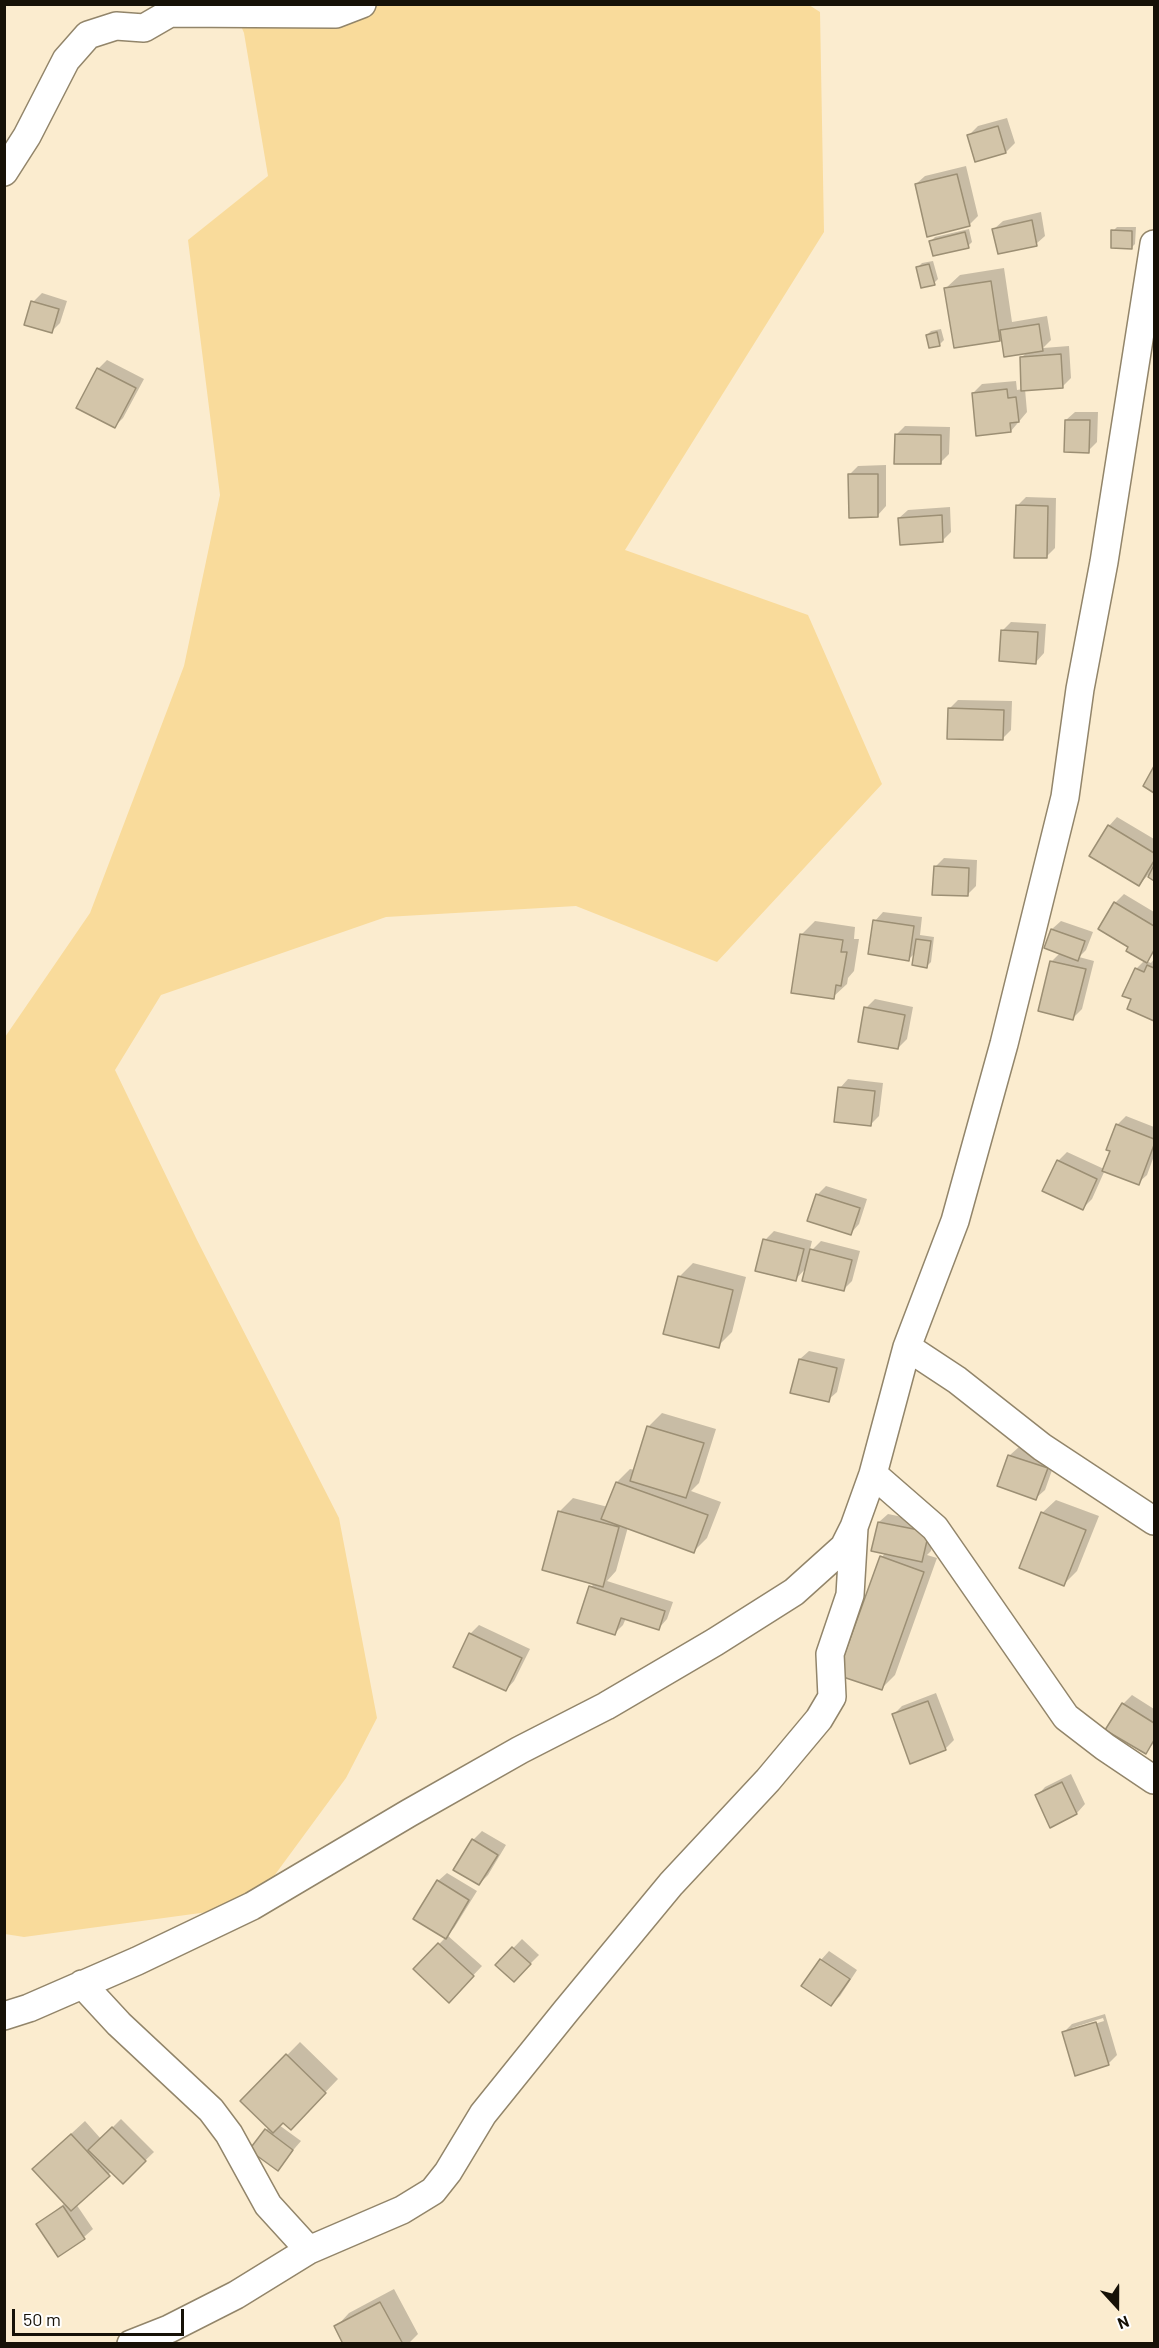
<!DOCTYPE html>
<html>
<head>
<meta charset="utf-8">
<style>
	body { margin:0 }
	#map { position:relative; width:1159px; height:2348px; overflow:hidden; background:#fbeccf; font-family:Barlow,sans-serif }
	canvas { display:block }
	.frame { position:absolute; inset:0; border:6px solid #161107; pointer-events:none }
	.north { position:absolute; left:1087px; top:2276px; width:60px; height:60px; -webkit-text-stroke:4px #fff; paint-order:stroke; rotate:159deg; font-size:16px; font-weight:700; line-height:24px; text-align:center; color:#161107 }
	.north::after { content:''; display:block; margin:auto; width:21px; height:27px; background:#161107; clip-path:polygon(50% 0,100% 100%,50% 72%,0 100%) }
	.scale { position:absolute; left:12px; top:2309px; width:172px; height:27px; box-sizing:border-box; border:3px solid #161107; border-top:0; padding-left:8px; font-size:18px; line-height:21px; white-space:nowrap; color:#161107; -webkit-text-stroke:4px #fff; paint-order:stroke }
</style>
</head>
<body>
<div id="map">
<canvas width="1159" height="2348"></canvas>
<div class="frame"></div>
<div class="north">N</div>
<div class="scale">50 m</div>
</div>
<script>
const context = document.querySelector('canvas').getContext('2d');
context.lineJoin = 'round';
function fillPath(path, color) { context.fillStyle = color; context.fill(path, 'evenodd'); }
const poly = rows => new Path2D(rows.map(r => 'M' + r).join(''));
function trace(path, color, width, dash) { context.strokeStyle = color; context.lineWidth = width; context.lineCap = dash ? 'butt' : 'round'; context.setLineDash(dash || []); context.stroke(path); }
fillPath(poly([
	[232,5,809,5,820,12,824,232,625,550,808,615,882,784,717,962,576,906,386,917,161,995,115,1070,197,1240,339,1518,377,1718,346,1778,252,1906,24,1937,5,1934,5,1037,90,913,184,666,220,495,188,240,268,176,244,33]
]), '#f9db9b');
fillPath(poly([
	[1007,118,1015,143,1006,152,976,160,969,135,978,126],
	[966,166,978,216,969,225,916,184,925,176],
	[1041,212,1045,236,1036,244,994,229,1003,221],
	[1117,227,1136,227,1135,244,1131,248,1113,231],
	[969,229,972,242,968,246,931,241,935,237],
	[933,261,938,279,934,283,918,267,922,263],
	[1004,268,1012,322,1047,316,1051,340,1043,348,1069,346,1071,378,1062,387,1025,389,1027,412,1011,431,973,393,982,384,1016,381,1017,390,1023,389,1021,358,1027,352,1002,336,999,340,946,288,960,275],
	[42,293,67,301,60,323,51,332,33,302],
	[941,329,944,340,940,344,927,335,931,331],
	[107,360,144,379,123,418,115,426,98,369],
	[1075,412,1098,412,1097,442,1088,451,1066,420],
	[905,426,950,427,949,454,940,463,896,435],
	[886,465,886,506,878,515,849,475,858,466],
	[1026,497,1056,498,1055,548,1046,557,1017,506],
	[950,507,951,532,942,541,899,518,908,510],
	[1011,622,1046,624,1044,653,1036,662,1002,631],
	[958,700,1012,701,1011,730,1002,739,949,709],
	[1117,817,1154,839,1154,879,1148,875,1139,885,1109,826],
	[944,858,977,860,976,886,967,895,935,867],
	[1124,894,1154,912,1154,953,1146,961,1151,963,1154,959,1154,1019,1129,1008,1133,999,1136,969,1145,960,1130,946,1115,903],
	[883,912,922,917,920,935,934,937,931,962,927,966,915,953,909,959,875,921],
	[815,921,855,927,854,939,859,939,854,971,848,978,847,984,833,997,801,935],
	[1061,921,1093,932,1086,950,1079,957,1094,961,1082,1009,1073,1018,1051,962,1060,953,1052,929],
	[875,999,913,1007,907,1039,898,1048,866,1008],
	[848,1079,883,1083,879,1116,870,1125,840,1088],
	[1126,1116,1154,1127,1154,1156,1147,1175,1138,1183,1105,1170,1092,1199,1083,1208,1058,1161,1067,1152,1104,1169,1112,1150,1117,1125],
	[826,1186,867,1199,859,1224,851,1233,817,1195],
	[774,1231,812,1241,809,1253,821,1241,860,1251,852,1281,843,1290,807,1267,795,1280,765,1240],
	[693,1263,746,1277,732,1332,718,1346,679,1277],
	[809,1351,845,1359,837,1392,828,1400,800,1359],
	[662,1413,716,1429,699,1483,691,1491,721,1502,707,1538,694,1551,628,1527,616,1571,607,1581,673,1602,667,1619,659,1628,626,1618,623,1625,615,1633,591,1587,595,1583,543,1569,560,1511,573,1498,608,1507,617,1482,630,1469,635,1470,649,1426],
	[1019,1447,1056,1459,1045,1490,1036,1498,999,1486,1010,1455],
	[1056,1500,1099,1516,1077,1571,1064,1584,1042,1513],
	[888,1514,937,1524,931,1551,927,1555,937,1558,895,1675,881,1689,882,1557,886,1552,879,1522],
	[479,1625,530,1649,514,1681,506,1690,470,1634],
	[936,1693,954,1740,945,1749,893,1715,902,1706],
	[1132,1695,1154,1709,1154,1743,1145,1752,1123,1704],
	[1071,1774,1085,1804,1077,1813,1051,1826,1037,1796,1045,1787],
	[482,1831,506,1845,488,1875,479,1884,473,1840],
	[447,1873,477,1891,454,1928,447,1935,482,1966,449,2001,415,1969,446,1937,438,1881],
	[522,1939,539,1955,514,1980,497,1965],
	[829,1951,857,1970,840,1996,831,2004,821,1960],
	[1105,2014,1117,2055,1108,2064,1063,2033,1072,2024],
	[1103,2018,1104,2021,1072,2031,1072,2028],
	[300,2042,338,2079,291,2128,283,2121,279,2125,301,2141,277,2169,266,2130,270,2127,242,2101],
	[121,2119,154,2152,123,2182,112,2171,76,2204,93,2229,84,2237,59,2255,38,2224,65,2203,47,2156,85,2121,101,2139],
	[394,2289,418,2334,408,2344,345,2344,336,2327,349,2313]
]), '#0003');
const building = poly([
	[998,126,1006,153,975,162,967,135,998,126],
	[957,174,970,226,927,237,915,184,957,174],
	[1032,220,1037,246,998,254,992,229,1032,220],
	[1111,230,1132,231,1132,249,1111,248,1111,230],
	[965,232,969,248,933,256,929,241,965,232],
	[929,264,935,285,921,288,916,267,929,264],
	[991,281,1000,341,954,348,944,288,991,281],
	[31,301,59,309,52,333,24,325,31,301],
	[1039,324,1043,351,1004,357,1000,330,1039,324],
	[937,332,940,346,929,348,926,335,937,332],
	[1061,354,1063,388,1021,391,1020,357,1061,354],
	[97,368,136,388,115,428,76,408,97,368],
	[1007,389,1008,398,1016,397,1019,422,1010,423,1011,432,976,436,972,393,1007,389],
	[1065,420,1090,420,1089,453,1064,452,1065,420],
	[895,434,941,435,941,464,894,464,895,434],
	[848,474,878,474,878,517,849,518,848,474],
	[1016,505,1048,506,1047,558,1014,558,1016,505],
	[942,515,943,542,900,545,898,518,942,515],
	[1001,630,1038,632,1036,664,999,661,1001,630],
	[948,708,1004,710,1003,740,947,739,948,708],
	[1154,766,1154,793,1143,786,1154,766],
	[1108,825,1154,853,1154,861,1139,886,1089,856,1108,825],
	[1154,865,1154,881,1148,877,1154,865],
	[934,866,969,868,968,896,932,895,934,866],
	[1114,902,1154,926,1154,950,1147,963,1126,951,1128,947,1098,929,1114,902],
	[873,920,914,926,909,961,868,954,873,920],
	[1051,929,1085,941,1078,961,1044,948,1051,929],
	[800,934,843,940,841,952,847,952,841,986,836,985,834,999,791,993,800,934],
	[916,939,931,941,927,968,912,965,916,939],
	[1050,961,1086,969,1073,1020,1038,1011,1050,961],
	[1147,965,1154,968,1154,1021,1127,1009,1131,999,1122,996,1135,968,1144,972,1147,965],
	[864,1007,905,1015,898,1049,858,1042,864,1007],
	[838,1087,875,1091,871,1126,834,1122,838,1087],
	[1116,1124,1154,1139,1154,1145,1139,1185,1102,1171,1110,1151,1106,1150,1116,1124],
	[1057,1160,1097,1179,1083,1210,1042,1191,1057,1160],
	[816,1194,860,1208,851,1235,807,1221,816,1194],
	[763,1239,804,1249,796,1281,755,1271,763,1239],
	[810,1249,852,1260,844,1291,802,1281,810,1249],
	[678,1276,733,1290,719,1348,663,1334,678,1276],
	[799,1359,837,1368,829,1402,790,1393,799,1359],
	[647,1426,704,1443,686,1498,630,1481,647,1426],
	[1008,1455,1048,1468,1036,1500,997,1486,1008,1455],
	[616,1482,708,1515,694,1553,601,1519,616,1482],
	[558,1511,619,1527,603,1587,542,1570,558,1511],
	[1041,1512,1086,1530,1064,1586,1019,1568,1041,1512],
	[878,1522,929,1532,922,1562,871,1551,878,1522],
	[880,1556,924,1572,882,1690,837,1675,880,1556],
	[589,1586,665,1611,659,1630,621,1618,615,1635,577,1623,589,1586],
	[469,1633,522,1658,506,1691,453,1667,469,1633],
	[928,1701,946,1750,910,1764,892,1714,928,1701],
	[1122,1703,1154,1723,1154,1740,1146,1754,1105,1730,1122,1703],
	[1062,1782,1077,1814,1050,1828,1035,1795,1062,1782],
	[472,1839,498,1855,479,1885,453,1870,472,1839],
	[437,1880,469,1900,446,1939,413,1919,437,1880],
	[438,1943,474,1976,449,2003,413,1969,438,1943],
	[512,1947,531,1964,514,1982,495,1965,512,1947],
	[820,1959,850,1979,831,2006,801,1986,820,1959],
	[1096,2022,1109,2065,1075,2076,1062,2032,1096,2022],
	[286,2054,326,2093,291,2130,283,2123,273,2133,240,2101,286,2054],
	[112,2127,146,2161,123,2184,88,2150,112,2127],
	[265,2129,293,2150,278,2171,249,2150,265,2129],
	[71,2134,110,2176,71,2211,32,2169,71,2134],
	[63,2206,85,2239,58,2257,36,2224,63,2206],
	[380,2302,403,2344,343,2344,334,2326,380,2302]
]);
fillPath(building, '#d3c5a9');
trace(building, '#9c8f74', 1.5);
const minor = poly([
	[4,172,27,136,66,60,88,35,116,26,144,28,170,13,336,14,362,4],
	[907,1347,957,1380,1042,1447,1154,1521],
	[873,1474,935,1528,1066,1717,1105,1747,1154,1780],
	[82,1984,119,2024,211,2110,229,2134,268,2205,309,2250],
	[4,2016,29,2008,137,1961,252,1906,409,1813,520,1750,606,1706,715,1642,794,1592,844,1547,854,1527,873,1474,907,1347,955,1221,1004,1044,1065,797,1080,689,1104,562,1154,244],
	[131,2344,169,2329,236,2295,309,2250,402,2210,433,2191,448,2172,483,2114,566,2011,671,1884,768,1780,819,1719,832,1697,830,1654,850,1595,854,1528]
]);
trace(minor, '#92856a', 30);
trace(minor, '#fff', 27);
</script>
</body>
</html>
